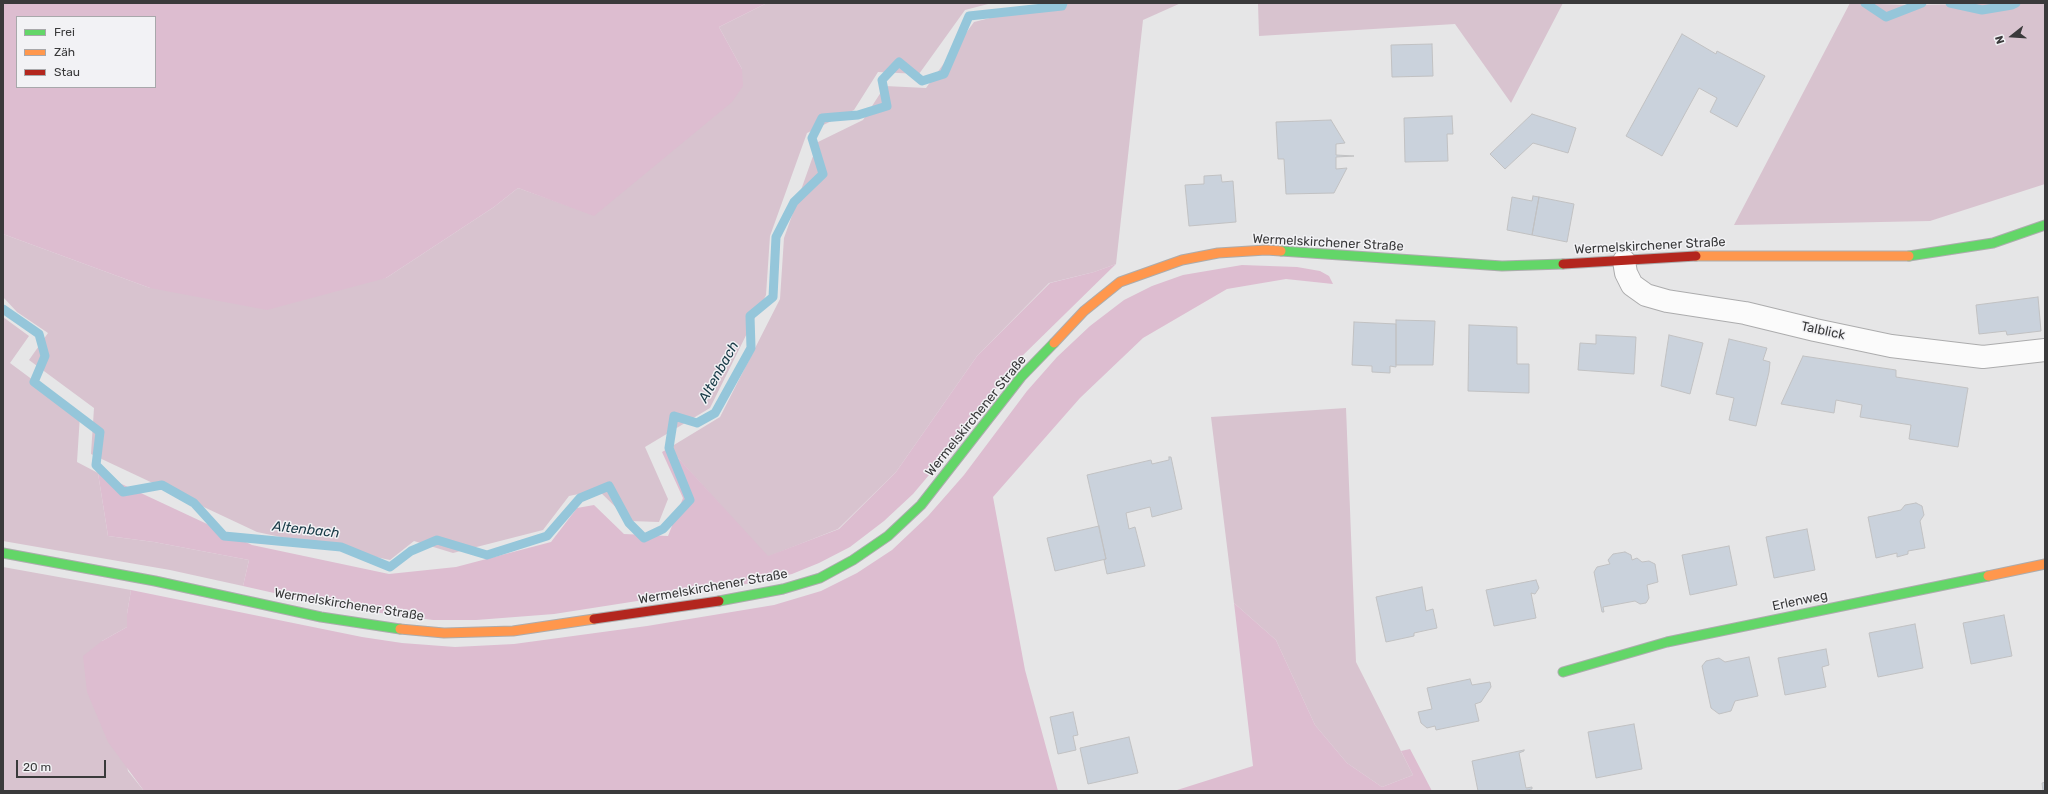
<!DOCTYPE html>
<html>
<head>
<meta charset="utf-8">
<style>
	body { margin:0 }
	#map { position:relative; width:2048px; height:794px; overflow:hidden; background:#e6e6e7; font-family:Rubik,sans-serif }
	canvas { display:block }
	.frame { position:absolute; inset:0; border:4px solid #3a3a3b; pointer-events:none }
	.legend { position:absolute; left:16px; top:16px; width:140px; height:72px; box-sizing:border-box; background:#f2f2f5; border:1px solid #a8a8ab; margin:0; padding:5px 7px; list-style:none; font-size:12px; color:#3a3a3b }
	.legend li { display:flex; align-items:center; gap:8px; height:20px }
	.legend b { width:20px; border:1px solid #a8a8ab }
	.north { position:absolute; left:1992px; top:16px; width:40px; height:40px; -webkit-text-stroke:3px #f2f2f5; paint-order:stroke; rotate:253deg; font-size:11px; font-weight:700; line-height:16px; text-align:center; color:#3a3a3b }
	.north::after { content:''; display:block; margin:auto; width:14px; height:18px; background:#3a3a3b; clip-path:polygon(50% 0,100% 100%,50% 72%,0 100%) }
	.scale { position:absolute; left:16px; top:760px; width:90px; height:18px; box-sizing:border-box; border:2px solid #3a3a3b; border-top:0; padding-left:5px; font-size:12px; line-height:14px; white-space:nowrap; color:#3a3a3b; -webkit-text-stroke:3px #f2f2f5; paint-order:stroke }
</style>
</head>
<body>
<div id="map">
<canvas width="2048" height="794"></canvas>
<div class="frame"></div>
<ul class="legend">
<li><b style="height:5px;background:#63d668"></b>Frei</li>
<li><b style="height:5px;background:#ff974d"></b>Zäh</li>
<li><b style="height:5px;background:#b3261e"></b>Stau</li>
</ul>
<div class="north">N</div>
<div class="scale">20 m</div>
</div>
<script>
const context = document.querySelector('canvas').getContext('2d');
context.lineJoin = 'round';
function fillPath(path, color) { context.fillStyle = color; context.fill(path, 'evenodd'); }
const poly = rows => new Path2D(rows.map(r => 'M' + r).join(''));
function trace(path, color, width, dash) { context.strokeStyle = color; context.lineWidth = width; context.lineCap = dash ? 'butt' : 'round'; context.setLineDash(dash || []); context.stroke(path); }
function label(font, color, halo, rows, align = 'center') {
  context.font = font + ' Rubik,sans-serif'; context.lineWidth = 3; context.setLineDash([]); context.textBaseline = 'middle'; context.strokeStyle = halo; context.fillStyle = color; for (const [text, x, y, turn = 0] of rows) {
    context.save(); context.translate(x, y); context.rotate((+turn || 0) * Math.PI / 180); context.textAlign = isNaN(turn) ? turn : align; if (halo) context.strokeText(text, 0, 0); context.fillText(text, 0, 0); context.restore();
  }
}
fillPath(poly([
	[767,3,992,3,965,10,919,74,878,72,854,110,807,133,770,236,766,295,710,408,645,447,668,499,659,522,630,521,598,490,569,496,543,530,453,553,414,541,390,560,257,532,91,454,94,408,29,360,48,333,17,312,3,297,3,234,150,288,386,278,494,207,518,188,594,215,742,69,719,27],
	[1050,3,1181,3,1143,20,1116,264,1094,272,1049,283,977,356,896,472,838,529,767,557,669,448,720,417,780,299,784,238,818,142,863,120,885,86,926,88,974,22],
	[1258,3,1563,3,1511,103,1455,24,1259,36],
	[1850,3,1909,5,2045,3,2045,184,1930,221,1734,225],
	[3,317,29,336,10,363,80,415,77,462,98,473,108,536,154,542,249,560,243,586,170,570,3,541],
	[1346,408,1356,662,1413,775,1382,787,1347,763,1315,725,1276,640,1234,603,1211,417],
	[3,567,131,590,127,614,127,627,102,641,128,771,144,791,3,791]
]), '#d8c3cf');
fillPath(poly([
	[3,3,767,3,719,27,742,69,743,86,732,102,594,216,518,188,494,207,386,278,267,310,150,288,3,234],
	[17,17,155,17,155,87,17,87],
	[1116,264,1015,363,945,456,913,494,884,521,850,547,819,563,792,574,759,582,554,614,476,620,433,620,336,607,243,586,249,560,154,542,108,536,98,473,252,545,389,574,456,567,551,542,577,508,594,505,624,534,668,536,683,498,662,452,669,448,768,556,839,529,896,472,977,356,1050,283,1094,272],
	[1242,265,1297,267,1320,271,1329,276,1333,284,1286,279,1227,289,1143,338,1080,398,993,497,1025,670,1058,791,144,791,108,742,87,692,83,656,102,641,127,627,127,614,131,590,362,637,402,643,455,647,514,644,647,626,774,605,821,591,857,573,892,550,928,516,964,475,1027,391,1057,357,1090,326,1124,300,1152,286,1183,275],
	[1234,603,1276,640,1315,725,1347,763,1382,787,1413,775,1401,751,1410,749,1432,791,1174,791,1253,766]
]), '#ddbdd0');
trace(poly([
	[1865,3,1886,17,1922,3],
	[1950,3,1982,10,2012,5,2016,3],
	[3,309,39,334,45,356,34,382,100,432,96,465,123,492,162,485,194,503,224,536,341,547,390,567,411,551,437,540,487,555,547,536,580,498,609,486,629,523,644,538,663,529,690,500,669,448,674,416,697,423,715,413,751,348,750,316,773,297,776,237,794,202,823,174,812,138,822,118,858,115,887,106,882,80,899,62,922,81,944,74,969,16,1062,6,1063,3]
]), '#95c6da', 9);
const building = poly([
	[1682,34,1716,54,1717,51,1765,76,1737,127,1710,112,1717,98,1699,88,1662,156,1626,136,1682,34],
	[1432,44,1433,76,1392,77,1391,45,1432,44],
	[1532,114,1576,128,1568,153,1533,143,1505,169,1490,154,1532,114],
	[1452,116,1453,134,1447,134,1448,161,1405,162,1404,118,1452,116],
	[1331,120,1345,143,1336,144,1336,155,1354,156,1336,157,1336,169,1347,168,1334,193,1286,194,1284,159,1278,159,1276,122,1331,120],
	[1221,175,1222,182,1233,181,1236,222,1189,226,1185,185,1204,184,1204,176,1221,175],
	[1533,196,1539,197,1532,235,1507,230,1512,197,1532,201,1533,196],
	[1539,197,1574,204,1567,242,1532,235,1539,197],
	[2038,297,2041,331,2007,335,2006,331,1979,334,1976,305,2038,297],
	[1396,320,1435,321,1433,365,1396,365,1396,320],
	[1354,322,1396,324,1396,367,1390,366,1390,373,1372,372,1372,366,1352,365,1354,322],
	[1469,325,1517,327,1517,364,1529,364,1529,393,1468,391,1469,325],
	[1596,335,1636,337,1634,374,1578,370,1580,343,1596,344,1596,335],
	[1669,335,1703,343,1690,394,1661,386,1669,335],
	[1729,339,1767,348,1763,360,1770,362,1769,372,1756,426,1729,420,1734,398,1716,394,1729,339],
	[1803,356,1896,370,1896,377,1968,388,1958,447,1909,439,1911,425,1860,417,1862,405,1836,400,1834,413,1781,404,1803,356],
	[1169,457,1171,457,1182,509,1152,517,1150,507,1126,513,1129,529,1135,527,1145,566,1107,574,1104,560,1106,559,1087,475,1151,460,1152,464,1169,460,1169,457],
	[1916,503,1922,506,1924,515,1920,521,1925,548,1908,551,1908,554,1897,557,1897,553,1876,558,1868,517,1901,510,1905,505,1916,503],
	[1099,526,1106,559,1055,571,1047,538,1099,526],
	[1807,529,1815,570,1774,578,1766,537,1807,529],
	[1729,546,1737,585,1690,595,1682,555,1729,546],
	[1625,552,1631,555,1632,560,1637,558,1642,562,1649,561,1655,564,1658,582,1647,585,1649,598,1646,603,1640,604,1635,601,1603,607,1604,612,1602,612,1594,572,1597,567,1610,564,1608,560,1613,554,1625,552],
	[1536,580,1539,588,1535,594,1531,593,1536,618,1494,626,1486,590,1536,580],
	[1422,587,1426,611,1433,609,1437,628,1414,633,1414,636,1386,642,1376,597,1422,587],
	[2004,615,2012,656,1971,664,1963,623,2004,615],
	[1915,624,1923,668,1878,677,1869,633,1915,624],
	[1826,649,1829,665,1822,667,1826,687,1785,695,1778,658,1826,649],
	[1749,657,1758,696,1735,701,1731,711,1719,714,1711,708,1702,666,1706,661,1719,658,1725,662,1749,657],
	[1470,679,1472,685,1490,682,1491,687,1481,702,1475,704,1479,721,1436,730,1435,726,1427,728,1421,723,1418,712,1432,709,1427,688,1470,679],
	[1073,712,1078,735,1073,736,1076,750,1058,754,1050,717,1073,712],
	[1634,724,1642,769,1596,778,1588,732,1634,724],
	[1129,737,1138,773,1088,784,1080,748,1129,737],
	[1524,750,1524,751,1519,753,1526,788,1532,787,1532,789,1522,791,1478,791,1472,761,1524,750],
	[2045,782,2045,791,2043,791,2042,783,2045,782]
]);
fillPath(building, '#cad2dc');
trace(building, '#c1c1c2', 1);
const street = poly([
	[1624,261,1626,273,1632,285,1646,295,1667,301,1745,313,1815,330,1891,346,1983,357,2045,350]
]);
const fast = poly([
	[1281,251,1502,266,1563,264],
	[1909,256,1993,243,2045,225],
	[3,553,155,581,321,617,400,629],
	[719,601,783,589,820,578,853,560,888,536,921,505,1021,377,1054,343],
	[1563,672,1667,642,1988,576]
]);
const slow = poly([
	[1696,256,1909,256],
	[1054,343,1084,311,1120,282,1182,260,1218,253,1266,250,1281,251],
	[1988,576,2045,564],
	[400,629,444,633,513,631,594,619]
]);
const jam = poly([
	[1563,264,1696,256],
	[594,619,719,601]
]);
trace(street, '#acacad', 24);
trace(fast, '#acacad', 11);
trace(slow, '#acacad', 11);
trace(jam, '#acacad', 11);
trace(street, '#fbfbfb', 22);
trace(fast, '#63d668', 9);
trace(slow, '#ff974d', 9);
trace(jam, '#b3261e', 9);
label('13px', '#3a3a3b', '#f2f2f5', [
	["Wermelskirchener Straße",1328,243,3],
	["Wermelskirchener Straße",1650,246,-3],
	["Talblick",1823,331,12],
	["Wermelskirchener Straße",976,416,-51],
	["Wermelskirchener Straße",713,587,-10],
	["Erlenweg",1800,601,-12],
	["Wermelskirchener Straße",349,605,9]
]);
label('italic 14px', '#193a47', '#f2f2f5', [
	["Altenbach",719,372,-61],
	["Altenbach",306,530,6]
]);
</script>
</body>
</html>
